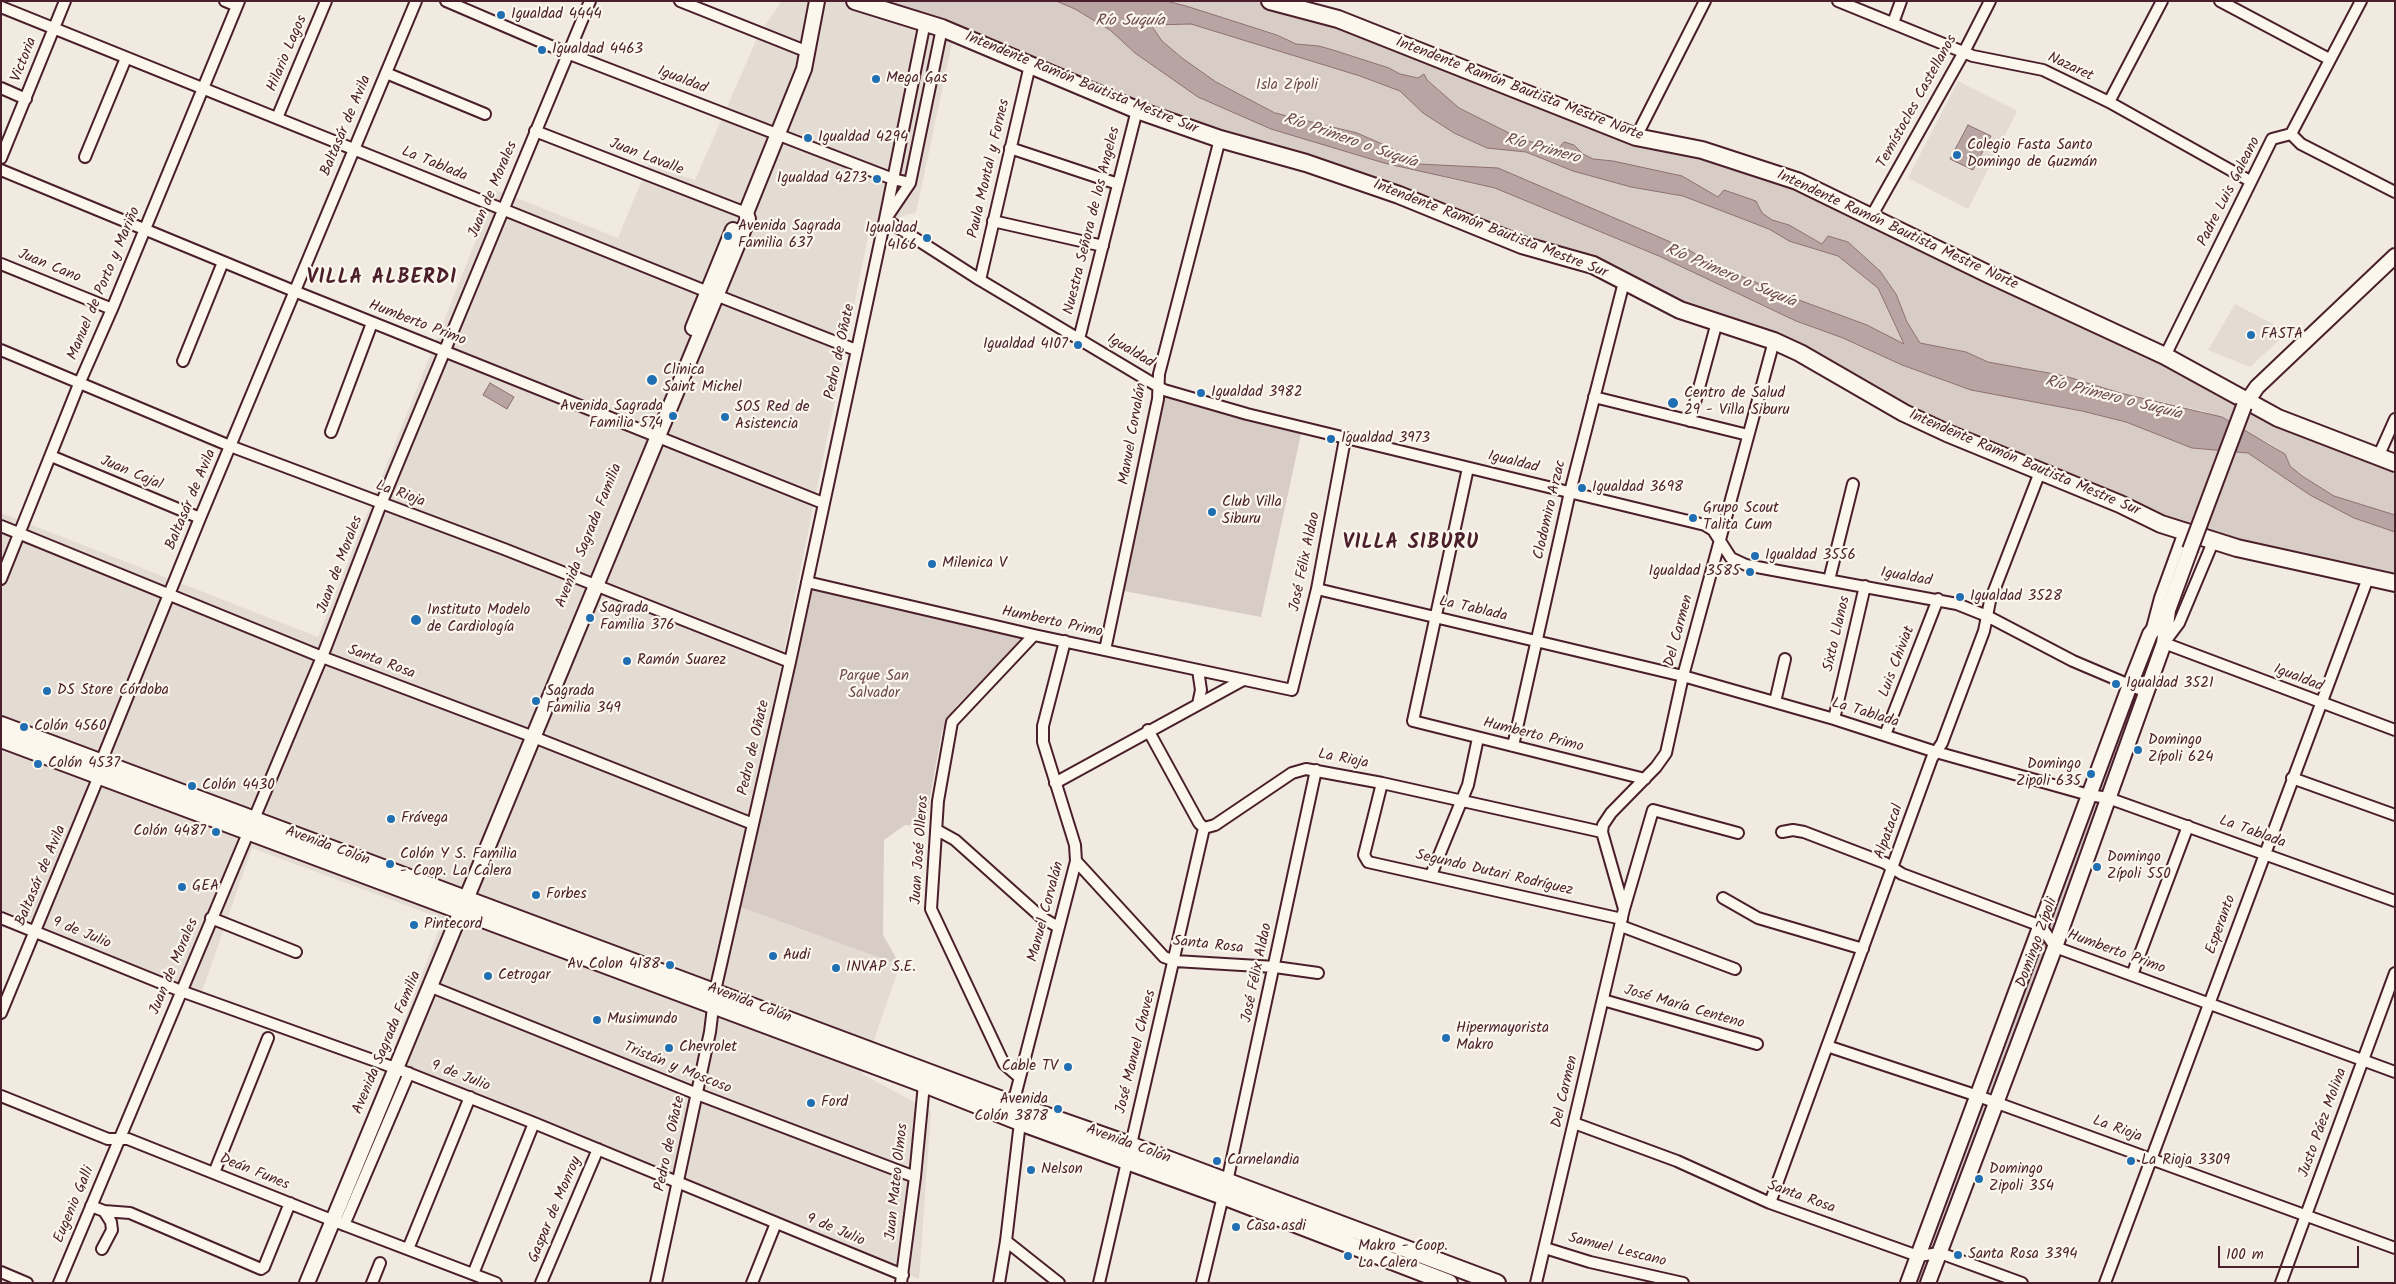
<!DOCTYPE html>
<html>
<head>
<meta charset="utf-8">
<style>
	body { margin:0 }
	#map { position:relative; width:2396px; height:1284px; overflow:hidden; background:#f0eae0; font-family:Kalam,sans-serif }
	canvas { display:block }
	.frame { position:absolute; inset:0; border:2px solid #4a1f2b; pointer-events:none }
	.scale { position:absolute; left:2218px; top:1246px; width:141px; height:22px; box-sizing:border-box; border:2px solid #4a1f2b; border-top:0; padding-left:6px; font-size:15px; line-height:18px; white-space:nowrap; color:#4a1f2b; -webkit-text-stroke:4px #fbf7ec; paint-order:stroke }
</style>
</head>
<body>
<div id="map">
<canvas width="2396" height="1284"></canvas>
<div class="frame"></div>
<div class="scale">100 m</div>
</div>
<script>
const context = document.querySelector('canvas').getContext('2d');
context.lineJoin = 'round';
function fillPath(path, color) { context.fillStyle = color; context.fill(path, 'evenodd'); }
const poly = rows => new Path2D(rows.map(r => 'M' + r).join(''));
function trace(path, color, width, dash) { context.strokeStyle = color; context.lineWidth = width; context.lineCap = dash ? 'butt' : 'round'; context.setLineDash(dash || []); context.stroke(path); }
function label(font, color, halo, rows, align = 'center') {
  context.font = font + ' Kalam,sans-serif'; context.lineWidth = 4.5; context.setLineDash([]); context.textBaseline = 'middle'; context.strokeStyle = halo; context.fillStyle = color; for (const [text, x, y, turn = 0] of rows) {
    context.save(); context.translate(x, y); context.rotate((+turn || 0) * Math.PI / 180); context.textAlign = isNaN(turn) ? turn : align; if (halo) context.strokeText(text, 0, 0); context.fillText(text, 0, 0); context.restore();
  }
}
fillPath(poly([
	[782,1,839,1,953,39,916,212,870,227,733,902,900,965,862,1074,931,1111,919,1279,395,1068,391,1056,443,919,252,848,198,1003,1,924,1,513,318,637,496,190,618,238,648,165,695,180,759,34],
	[1958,81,2017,111,1968,209,1908,178],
	[2235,304,2288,332,2250,367,2208,350]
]), '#e4dbd2');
fillPath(poly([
	[855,1,1056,1,1075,9,1110,30,1135,53,1159,70,1271,129,1451,179,1495,188,1659,256,1796,321,1843,338,1902,365,1971,390,2082,411,2126,422,2192,448,2248,453,2354,518,2395,532,2395,583,2237,548,1863,388,1624,282],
	[1166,1,1270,1,1625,133,1735,159,2234,393,2395,463,2395,515,2334,496,2302,476,2290,466,2285,454,2271,444,2203,411,2120,393,2065,376,1988,362,1966,352,1920,343,1907,322,1896,294,1880,271,1848,242,1828,236,1823,244,1789,225,1772,220,1762,213,1709,193,1633,166,1613,161,1593,159,1583,154,1574,145,1558,149,1521,139,1459,108,1427,80,1400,74,1389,68,1319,46,1296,44,1277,34],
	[1150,24,1191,24,1360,76,1401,91,1423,113,1454,133,1487,148,1526,152,1573,171,1631,187,1683,196,1769,229,1789,241,1838,256,1878,288,1904,345,1867,325,1788,296,1708,262,1689,250,1498,169,1419,164,1389,147,1357,133,1275,113,1216,82,1182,58,1162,41],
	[1164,394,1301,434,1261,617,1124,591],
	[813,588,1026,639,957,705,942,731,925,826,905,825,884,840,883,935,900,965,741,907],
	[2130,685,2146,692,1928,1283,1908,1283]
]), '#d8ccc6');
const water = poly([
	[1056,1,1166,1,1186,6,1277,35,1296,44,1319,46,1333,50,1389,68,1400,74,1418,78,1424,74,1427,80,1459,108,1521,139,1558,149,1564,142,1574,145,1583,154,1593,159,1613,161,1682,176,1718,197,1724,190,1756,201,1762,213,1772,220,1789,225,1822,244,1828,236,1848,242,1880,271,1896,294,1907,322,1920,343,1966,352,1988,362,2065,376,2120,393,2222,417,2285,454,2290,466,2302,476,2334,496,2395,515,2395,532,2354,518,2310,495,2248,453,2192,448,2126,422,2082,411,1971,390,1902,365,1843,338,1796,321,1659,256,1495,188,1384,163,1271,129,1198,97,1135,53,1110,30,1075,9,1056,1],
	[1191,24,1360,76,1400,91,1423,113,1454,133,1487,148,1526,152,1573,171,1631,187,1683,196,1769,229,1789,241,1838,256,1878,288,1904,344,1867,325,1788,296,1708,262,1689,250,1498,168,1419,164,1389,147,1357,133,1275,113,1216,82,1182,58,1162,41,1151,25,1191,24],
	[1968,125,1991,136,1973,170,1950,159,1968,125],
	[490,383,514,397,507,409,483,395,490,383]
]);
fillPath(water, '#b8a4a2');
trace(water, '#8c6f72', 1);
const minor = poly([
	[225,1,237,6],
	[446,1,567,53,893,179,910,183],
	[680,1,808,52],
	[1838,1,1973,56,2043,70,2109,102,2250,181],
	[2220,1,2329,59],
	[1,7,708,292,856,350],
	[1893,23,1901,1],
	[386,73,485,114],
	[1,88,26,99],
	[2109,102,2162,1],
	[277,118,326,1],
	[535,131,746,213],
	[2291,134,2361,1],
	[2291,134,2301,144,2395,192],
	[1636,137,1705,1],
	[1010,148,1118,184],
	[85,157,126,58],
	[1,158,65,1],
	[1,170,294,291,823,503],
	[889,214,910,183,942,28],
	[1871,217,1964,52,1990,1],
	[885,219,980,280,1164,390,1247,414,1705,525,1713,530,1731,558,1746,565,1957,604,1987,616,2073,661,2146,692],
	[993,221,1103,246],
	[1,264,112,309],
	[980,280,1030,65],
	[1079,339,1137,110],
	[1,350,230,446,504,549,790,662],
	[2165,356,2272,139,2291,134],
	[183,361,223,262],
	[1594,397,1748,435],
	[1690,421,1717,322],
	[331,432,372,323],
	[51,456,200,518],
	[2378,457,2395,419],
	[1468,468,1413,721,1645,779],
	[1,526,322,657,531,736,753,824],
	[2213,542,2179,623,2164,643,2395,730],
	[1,579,79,384,112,309,239,1],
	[1829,580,1853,484],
	[807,582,1034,635,1292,690,1317,589,1345,439],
	[1317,589,1683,676,1834,719,1936,752,2089,795,2108,798,2395,901],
	[2152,628,2160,598,2184,532],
	[1105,650,1158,399,1159,374,1220,139],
	[1775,702,1785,659],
	[1198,704,1201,690,1198,670],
	[1834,719,1865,586],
	[1148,730,1199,823,1204,828,1215,825,1292,773,1306,769,1382,783,1602,832],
	[1885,735,1938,599],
	[1513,746,1570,492,1624,282],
	[2292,778,2395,815],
	[1055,783,1243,680],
	[1382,783,1364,855,1368,862,1622,919],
	[937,830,955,840,1041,917,1058,927],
	[1782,832,1793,830,1804,832,1885,863,1902,874,2041,926,2055,947,2395,1072],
	[1076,861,1164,957,1175,961,1275,967,1318,973],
	[1431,875,1468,785,1478,738],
	[1723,898,1758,918,1863,949],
	[1624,909,1602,832,1603,825,1611,813,1656,767,1666,753,1683,676,1774,341],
	[1,918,181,991,395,1068,534,1123,903,1275],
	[211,918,296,952],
	[1621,926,1735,969],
	[2132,975,2188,826],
	[429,986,697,1094,915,1177],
	[1603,1000,1757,1044],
	[1,1013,99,776,101,762,200,518,416,1],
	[1827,1046,1978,1096,2395,1248],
	[1019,1077,1004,1064,931,909,938,801,952,722,1034,635],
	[1,1096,108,1139,128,1139,334,1221,496,1283],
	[1013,1104,1076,861,1075,845,1043,742,1043,726,1065,641],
	[1574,1123,1677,1161,1770,1203,1918,1256,1940,1253,2022,1283],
	[214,1173,268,1038],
	[1227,1182,1316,770],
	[1770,1203,1932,758,1942,743,1984,631,1990,601,2040,472],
	[91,1206,104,1211,130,1213,261,1269,264,1267,290,1203],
	[344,1225,409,1073],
	[1006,1241,1059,1283],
	[1545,1248,1590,1262,1683,1283],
	[102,1249,112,1230,111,1222,104,1211],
	[408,1249,470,1097],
	[1,1272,27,1283],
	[473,1274,534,1123],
	[59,1283,322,657,381,504,590,1],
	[372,1283,380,1263],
	[541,1283,598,1149],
	[656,1283,710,1032,715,991,790,662,885,219,925,22],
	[752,1283,776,1223],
	[901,1283,915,1177,924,1084],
	[999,1283,1006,1241,1020,1122],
	[1099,1283,1204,828],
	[1202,1283,1223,1196],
	[1536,1283,1624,909,1653,810,1738,833],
	[2105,1283,2368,578],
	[2281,1283,2395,973]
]);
const secondary = poly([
	[693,328,733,230],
	[2244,406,2257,387,2395,256],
	[307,1283,748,219,746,213,804,69,817,1],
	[1908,1283,2130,685,2150,634,2168,611],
	[1928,1283,2055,947,2164,643,2168,610,2190,550]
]);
const primary = poly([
	[855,1,942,28,1137,110,1220,139,1306,163,1399,195,1522,245,1593,265,1680,310,1774,341,1800,353,1904,413,1947,433,2120,504,2161,524,2237,548,2395,583],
	[1270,1,1338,19,1636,137,1702,150,1797,181,1988,274,2165,356,2278,418,2395,463],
	[1,725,1013,1104,1130,1145,1497,1283],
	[1,739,924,1084,1020,1122,1223,1196,1449,1283]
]);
trace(minor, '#4a1f2b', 14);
trace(secondary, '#4a1f2b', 18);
trace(primary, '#4a1f2b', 20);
trace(minor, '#fbf7ec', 10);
trace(secondary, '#fbf7ec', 14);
trace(primary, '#fbf7ec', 16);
const secondaryBridge = poly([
	[2190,550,2244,406]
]);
trace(secondaryBridge, '#4a1f2b', 18, []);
trace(secondaryBridge, '#fbf7ec', 14);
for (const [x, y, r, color] of [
	[501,15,5,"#1f6fb2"],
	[542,50,5,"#1f6fb2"],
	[876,79,5,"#1f6fb2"],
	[808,138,5,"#1f6fb2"],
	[1957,155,5,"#1f6fb2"],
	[877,179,5,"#1f6fb2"],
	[728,236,5,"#1f6fb2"],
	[927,238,5,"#1f6fb2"],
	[2251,335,5,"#1f6fb2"],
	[1078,345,5,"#1f6fb2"],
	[652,380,6,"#1f6fb2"],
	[1201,393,5,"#1f6fb2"],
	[1673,403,6,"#1f6fb2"],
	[673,416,5,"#1f6fb2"],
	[725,417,5,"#1f6fb2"],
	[1331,439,5,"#1f6fb2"],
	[1582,488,5,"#1f6fb2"],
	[1212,512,5,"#1f6fb2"],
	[1693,518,5,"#1f6fb2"],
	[1755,556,5,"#1f6fb2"],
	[932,564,5,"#1f6fb2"],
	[1750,572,5,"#1f6fb2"],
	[1960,597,5,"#1f6fb2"],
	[590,618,5,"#1f6fb2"],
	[416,620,6,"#1f6fb2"],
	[627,661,5,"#1f6fb2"],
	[2116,684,5,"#1f6fb2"],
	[47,691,5,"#1f6fb2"],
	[536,701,5,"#1f6fb2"],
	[24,727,5,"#1f6fb2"],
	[2138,750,5,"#1f6fb2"],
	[38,764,5,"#1f6fb2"],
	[2091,774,5,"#1f6fb2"],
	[192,786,5,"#1f6fb2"],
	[391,819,5,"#1f6fb2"],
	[216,832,5,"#1f6fb2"],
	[390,864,5,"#1f6fb2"],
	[2097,867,5,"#1f6fb2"],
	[182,887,5,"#1f6fb2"],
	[536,895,5,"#1f6fb2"],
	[414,925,5,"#1f6fb2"],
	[773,956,5,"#1f6fb2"],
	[670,965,5,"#1f6fb2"],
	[836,968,5,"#1f6fb2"],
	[488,976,5,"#1f6fb2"],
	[597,1020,5,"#1f6fb2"],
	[1446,1038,5,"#1f6fb2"],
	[669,1048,5,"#1f6fb2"],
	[1068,1067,5,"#1f6fb2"],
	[811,1103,5,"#1f6fb2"],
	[1058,1109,5,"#1f6fb2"],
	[1217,1161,5,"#1f6fb2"],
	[2131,1161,5,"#1f6fb2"],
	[1031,1170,5,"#1f6fb2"],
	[1979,1179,5,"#1f6fb2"],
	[1236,1227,5,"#1f6fb2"],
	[1958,1255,5,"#1f6fb2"],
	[1348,1256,5,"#1f6fb2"]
]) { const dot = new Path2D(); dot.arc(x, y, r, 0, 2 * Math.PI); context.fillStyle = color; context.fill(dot); trace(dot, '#fbf7ec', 2); }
label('15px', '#4a1f2b', '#fbf7ec', [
	["Igualdad 4444",511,15],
	["Igualdad 4463",552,50],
	["Mega Gas",886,79],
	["Igualdad 4294",818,138],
	["Colegio Fasta Santo",1967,146],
	["Domingo de Guzmán",1967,163],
	["Igualdad 4273",867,179,"right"],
	["Avenida Sagrada",738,227],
	["Familia 637",738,244],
	["Igualdad",917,229,"right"],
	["4166",917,246,"right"],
	["FASTA",2261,335],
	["Igualdad 4107",1068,345,"right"],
	["Clinica",663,371],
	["Saint Michel",663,388],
	["Igualdad 3982",1211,393],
	["Centro de Salud",1684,394],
	["29 - Villa Siburu",1684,411],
	["Avenida Sagrada",663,407,"right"],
	["Familia 574",663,424,"right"],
	["SOS Red de",735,408],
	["Asistencia",735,425],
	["Igualdad 3973",1341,439],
	["Igualdad 3698",1592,488],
	["Club Villa",1222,503],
	["Siburu",1222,520],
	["Grupo Scout",1703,509],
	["Talita Cum",1703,526],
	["Igualdad 3556",1765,556],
	["Milenica V",942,564],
	["Igualdad 3585",1740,572,"right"],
	["Igualdad 3528",1970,597],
	["Sagrada",600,609],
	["Familia 376",600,626],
	["Instituto Modelo",427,611],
	["de Cardiología",427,628],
	["Ramón Suarez",637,661],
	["Igualdad 3521",2126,684],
	["DS Store Córdoba",57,691],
	["Sagrada",546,692],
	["Familia 349",546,709],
	["Colón 4560",34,727],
	["Domingo",2148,741],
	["Zípoli 624",2148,758],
	["Colón 4537",48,764],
	["Domingo",2081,765,"right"],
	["Zipoli 635",2081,782,"right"],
	["Colón 4430",202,786],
	["Frávega",401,819],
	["Colón 4487",206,832,"right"],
	["Colón Y S. Familia",400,855],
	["- Coop. La Calera",400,872],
	["Domingo",2107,858],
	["Zípoli 550",2107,875],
	["GEA",192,887],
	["Forbes",546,895],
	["Pintecord",424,925],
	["Audi",783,956],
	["Av Colon 4188",660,965,"right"],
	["INVAP S.E.",846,968],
	["Cetrogar",498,976],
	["Musimundo",607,1020],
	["Hipermayorista",1456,1029],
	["Makro",1456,1046],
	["Chevrolet",679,1048],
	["Cable TV",1058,1067,"right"],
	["Avenida",1048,1100,"right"],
	["Colón 3878",1048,1117,"right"],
	["Ford",821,1103],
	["Carnelandia",1227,1161],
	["La Rioja 3309",2141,1161],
	["Nelson",1041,1170],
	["Domingo",1989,1170],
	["Zipoli 354",1989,1187],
	["Casa asdi",1246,1227],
	["Makro - Coop.",1358,1247],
	["La Calera",1358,1264],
	["Santa Rosa 3394",1968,1255]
], 'left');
label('15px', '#4a1f2b', '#fbf7ec', [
	["Hilario Lagos",288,54,-67],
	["Victoria",25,60,-68],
	["Nazaret",2070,68,25],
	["Igualdad",682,81,21],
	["Intendente Ramón Bautista Mestre Sur",1081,84,22],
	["Intendente Ramón Bautista Mestre Norte",1519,90,21],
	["Temístocles Castellanos",1918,102,-61],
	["Baltasár de Avila",347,126,-67],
	["Juan Lavalle",646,158,21],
	["La Tablada",434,165,22],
	["Paula Montal y Fornes",990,169,-77],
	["Juan de Morales",494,190,-67],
	["Padre Luis Galeano",2230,192,-63],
	["Nuestra Señora de los Angeles",1093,221,-76],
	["Intendente Ramón Bautista Mestre Sur",1490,230,21],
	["Intendente Ramón Bautista Mestre Norte",1897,231,25],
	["Juan Cano",49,267,22],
	["Manuel de Porto y Mariño",105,284,-67],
	["Humberto Primo",417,324,21],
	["Pedro de Oñate",841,352,-78],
	["Igualdad",1130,352,31],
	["Manuel Corvalán",1134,434,-80],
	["Igualdad",1513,463,14],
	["Intendente Ramón Bautista Mestre Sur",2024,464,23],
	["Juan Cajal",131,474,23],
	["La Rioja",400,495,20],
	["Baltasár de Avila",192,500,-67],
	["Clodomiro Arzac",1551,510,-77],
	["Avenida Sagrada Familia",590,536,-68],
	["José Félix Aldao",1306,562,-78],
	["Juan de Morales",341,565,-69],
	["Igualdad",1906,578,10],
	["La Tablada",1473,610,13],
	["Humberto Primo",1052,623,12],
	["Del Carmen",1680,631,-75],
	["Sixto Llanos",1838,634,-77],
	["Luis Chiviat",1898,662,-69],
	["Santa Rosa",381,663,21],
	["Igualdad",2298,679,21],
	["La Tablada",1865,714,17],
	["Humberto Primo",1533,736,14],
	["Pedro de Oñate",755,748,-77],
	["La Rioja",1343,760,11],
	["Alpatacal",1890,832,-70],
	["La Tablada",2252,833,20],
	["Avenida Colón",327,847,20],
	["Juan José Olleros",921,850,-86],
	["Segundo Dutari Rodríguez",1494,874,13],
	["Baltasár de Avila",42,876,-67],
	["Manuel Corvalán",1047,912,-75],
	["Esperanto",2222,925,-70],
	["9 de Julio",81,934,22],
	["Domingo Zípoli",2038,943,-70],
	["Santa Rosa",1208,946,6],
	["Humberto Primo",2116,953,20],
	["Juan de Morales",175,967,-67],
	["José Félix Aldao",1258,973,-78],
	["Avenida Colón",749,1004,21],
	["José María Centeno",1684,1008,16],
	["Avenida Sagrada Familia",388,1043,-67],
	["José Manuel Chaves",1137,1052,-76],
	["Tristán y Moscoso",677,1069,22],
	["9 de Julio",460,1077,21],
	["Del Carmen",1566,1092,-77],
	["Justo Páez Molina",2324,1123,-70],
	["La Rioja",2117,1130,20],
	["Pedro de Oñate",671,1144,-78],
	["Avenida Colón",1128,1145,20],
	["Deán Funes",254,1173,22],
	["Juan Mateo Olmos",898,1182,-84],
	["Santa Rosa",1801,1198,20],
	["Eugenio Galli",75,1205,-67],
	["Gaspar de Monroy",556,1210,-67],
	["9 de Julio",835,1231,23],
	["Samuel Lescano",1617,1251,14]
]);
label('15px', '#6e4a52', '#fbf7ec', [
	["Isla Zípoli",1287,86],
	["Parque San",874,677],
	["Salvador",874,694]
]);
label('italic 16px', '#704e55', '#fbf7ec', [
	["Río Suquía",1130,22],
	["Río Primero o Suquía",1350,142,19],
	["Río Primero",1542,150,15],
	["Río Primero o Suquía",1730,277,23],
	["Río Primero o Suquía",2113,399,14]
]);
context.letterSpacing = '1px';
label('bold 20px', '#4a1f2b', '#fbf7ec', [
	["VILLA ALBERDI",382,280],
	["VILLA SIBURU",1411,545]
]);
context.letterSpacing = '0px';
</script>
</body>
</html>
